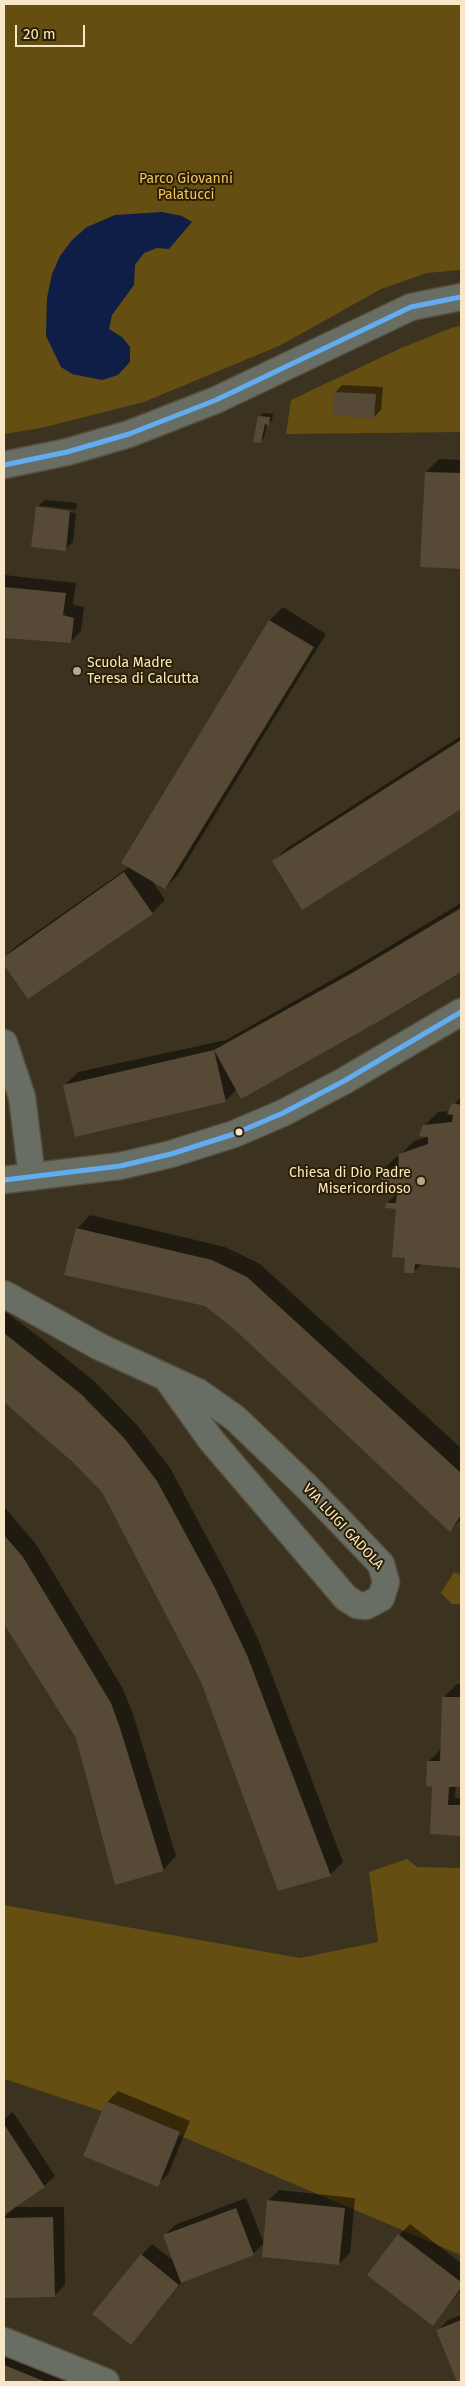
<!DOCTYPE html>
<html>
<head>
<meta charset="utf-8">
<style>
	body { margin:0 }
	#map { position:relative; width:465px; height:2386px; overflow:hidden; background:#3b331f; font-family:"Fira Sans",sans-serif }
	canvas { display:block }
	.frame { position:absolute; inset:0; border:5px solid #f8e7c6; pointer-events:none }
	.scale { position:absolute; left:15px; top:25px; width:70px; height:22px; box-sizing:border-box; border:2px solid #f8e7c6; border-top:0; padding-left:6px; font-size:15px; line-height:18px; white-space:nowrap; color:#f8e7c6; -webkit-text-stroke:4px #2b1f03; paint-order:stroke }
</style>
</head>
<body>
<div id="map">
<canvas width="465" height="2386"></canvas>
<div class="frame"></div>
<div class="scale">20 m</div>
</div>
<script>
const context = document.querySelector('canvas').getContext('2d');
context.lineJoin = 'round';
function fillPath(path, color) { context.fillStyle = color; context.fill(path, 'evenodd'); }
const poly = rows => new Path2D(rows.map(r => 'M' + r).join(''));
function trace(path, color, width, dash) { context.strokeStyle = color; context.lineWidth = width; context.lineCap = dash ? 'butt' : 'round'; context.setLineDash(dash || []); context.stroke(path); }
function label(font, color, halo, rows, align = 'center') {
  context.font = font + ' "Fira Sans",sans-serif'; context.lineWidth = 4; context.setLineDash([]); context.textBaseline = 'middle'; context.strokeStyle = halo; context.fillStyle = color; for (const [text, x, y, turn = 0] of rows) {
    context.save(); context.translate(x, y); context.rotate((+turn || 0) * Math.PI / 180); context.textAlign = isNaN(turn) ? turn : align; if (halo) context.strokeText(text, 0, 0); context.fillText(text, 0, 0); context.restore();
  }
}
fillPath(poly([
	[4,4,461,4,461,270,427,273,381,289,281,345,144,402,41,428,4,434],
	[461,326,461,432,286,434,291,400,401,348,454,327],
	[454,1572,461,1575,461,1604,452,1604,441,1593],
	[407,1859,417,1867,461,1868,461,2255,188,2139,4,2079,4,1905,300,1958,378,1942,369,1872]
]), '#654e12');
fillPath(poly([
	[162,212,182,216,192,222,169,249,157,248,144,253,135,265,134,285,112,315,109,329,122,337,130,347,130,362,118,375,102,380,72,374,61,367,46,336,47,298,52,274,60,256,72,240,87,227,115,215]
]), '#0e1e47');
fillPath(poly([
	[342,385,383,387,381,410,373,418,335,393],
	[263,413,273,414,272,421,267,424,264,438,260,442,259,417],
	[439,459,461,460,461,568,422,566,426,472],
	[45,500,77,503,76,510,42,506,42,508,76,513,73,542,65,549,37,507],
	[4,575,76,583,73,605,84,607,81,631,71,642,4,636],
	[283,607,326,634,178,875,165,888,151,879,165,900,152,913,28,997,4,963,4,958,15,947,129,867,122,863,270,620],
	[461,736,461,807,302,908,274,861,287,848],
	[461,903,461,971,380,1019,237,1089,225,1101,65,1085,78,1072,226,1040,367,960],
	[461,1096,461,1267,422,1264,413,1272,406,1257,397,1208,387,1203,398,1192,383,1170,396,1157,400,1157,401,1154,414,1141,430,1136,424,1126,438,1112,450,1111],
	[90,1215,225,1247,260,1264,461,1448,461,1519,450,1530,235,1328,206,1305,77,1229],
	[4,1311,38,1336,94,1381,137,1425,170,1468,227,1575,259,1641,343,1862,330,1875,202,1682,103,1492,25,1418,4,1401],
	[4,1507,36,1544,123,1689,133,1714,176,1856,163,1870,4,1622],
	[457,1684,461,1684,461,1786,456,1786,455,1798,461,1798,461,1834,431,1833,433,1787,428,1762,442,1748,444,1697],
	[118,2091,190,2121,168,2174,157,2185,107,2102],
	[13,2112,55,2176,44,2186,4,2213,4,2119],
	[279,2190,355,2198,350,2253,339,2264,268,2201],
	[246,2198,264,2243,253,2254,183,2281,131,2344,142,2255,152,2244,174,2261,164,2236,175,2225],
	[15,2207,64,2207,65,2285,54,2296,5,2297,4,2218],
	[410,2224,461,2263,461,2290,433,2324,399,2235],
	[461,2315,461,2382,458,2382,438,2330,448,2320],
	[4,2347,90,2382,4,2382]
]), '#0007');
fillPath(poly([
	[333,392,376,394,374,419,333,415],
	[258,416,270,417,269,426,265,424,261,443,253,442],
	[425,472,461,473,461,569,420,567],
	[36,506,70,511,66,551,31,547],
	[4,587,66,593,63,615,74,618,71,643,4,638],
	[269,620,314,647,165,889,121,863],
	[461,740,461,809,302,910,272,861],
	[124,872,153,914,28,999,4,965,4,957],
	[461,908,461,972,381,1020,241,1099,214,1050,226,1102,75,1137,63,1085,214,1050,352,973],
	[452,1103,461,1105,461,1268,415,1264,414,1273,404,1273,405,1258,392,1257,396,1209,385,1208,386,1203,396,1203,397,1193,380,1192,382,1170,398,1171,399,1154,428,1144,428,1137,419,1136,423,1125,452,1122,453,1115,447,1114],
	[76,1228,212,1260,247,1277,461,1473,461,1515,450,1532,234,1329,205,1306,64,1275],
	[4,1333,81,1394,124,1438,157,1481,215,1588,247,1655,331,1876,278,1891,201,1682,102,1492,71,1461,4,1402],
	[4,1535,23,1557,111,1703,120,1728,164,1871,115,1885,76,1738,4,1624],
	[442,1697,461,1697,461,1787,449,1787,448,1805,461,1805,461,1836,430,1834,432,1787,426,1786,427,1761,440,1761],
	[106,2101,180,2132,158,2187,83,2156],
	[4,2124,45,2187,4,2215],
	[267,2200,345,2208,339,2265,262,2257],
	[236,2208,254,2255,181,2283,163,2235],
	[53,2217,55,2297,4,2298,4,2218],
	[398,2234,461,2282,461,2288,433,2326,367,2275],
	[141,2254,179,2285,131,2345,92,2314],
	[461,2320,461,2382,457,2382,436,2330],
	[4,2365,46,2382,4,2382]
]), '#564936');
const minor = poly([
	[4,465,67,452,129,434,216,400,411,307,461,297],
	[4,1043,22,1097,32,1177],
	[4,1180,120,1166,171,1154,234,1134,283,1113,344,1081,461,1012],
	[4,1294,100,1347,198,1392,235,1418,307,1487,381,1564,386,1582,381,1598,366,1606,357,1605,346,1598,211,1440,168,1380],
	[4,2341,106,2382]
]);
trace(minor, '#574f3c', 29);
trace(minor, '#696e65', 26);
trace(poly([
	[4,465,67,452,129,434,216,400,411,307,461,297],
	[4,1180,120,1166,171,1154,234,1134,283,1113,344,1081,461,1012]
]), '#63acef', 5);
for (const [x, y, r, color] of [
	[77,671,5,"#b6a88c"],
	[239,1132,4.5,"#f8e7c6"],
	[421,1181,5,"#b6a88c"]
]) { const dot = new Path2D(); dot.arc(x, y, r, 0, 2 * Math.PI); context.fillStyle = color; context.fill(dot); trace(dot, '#2b1f03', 2); }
label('14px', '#efc366', '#2b1f03', [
	["Parco Giovanni",186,179],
	["Palatucci",186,195]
]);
label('14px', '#f8e7c6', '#2b1f03', [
	["Scuola Madre",87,663],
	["Teresa di Calcutta",87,679],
	["Chiesa di Dio Padre",411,1173,"right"],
	["Misericordioso",411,1189,"right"]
], 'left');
label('14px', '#f8e7c6', '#2b1f03', [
	["VIA LUIGI GADOLA",343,1527,47]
]);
</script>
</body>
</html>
